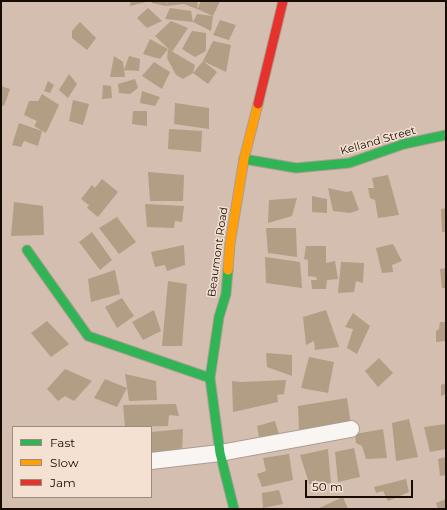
<!DOCTYPE html>
<html>
<head>
<meta charset="utf-8">
<style>
	body { margin:0 }
	#map { position:relative; width:447px; height:510px; overflow:hidden; background:#d3beaf; font-family:Montserrat,sans-serif }
	canvas { display:block }
	.frame { position:absolute; inset:0; border:2px solid #180c03; pointer-events:none }
	.legend { position:absolute; left:12px; top:426px; width:140px; height:72px; box-sizing:border-box; background:#f4e1d2; border:1px solid #9c8c7f; margin:0; padding:5px 7px; list-style:none; font-size:12px; color:#180c03 }
	.legend li { display:flex; align-items:center; gap:8px; height:20px }
	.legend b { width:20px; border:1px solid #9c8c7f }
	.scale { position:absolute; left:305px; top:480px; width:108px; height:18px; box-sizing:border-box; border:2px solid #180c03; border-top:0; padding-left:5px; font-size:12px; line-height:14px; white-space:nowrap; color:#180c03; -webkit-text-stroke:3px #f4e1d2; paint-order:stroke }
</style>
</head>
<body>
<div id="map">
<canvas width="447" height="510"></canvas>
<div class="frame"></div>
<ul class="legend">
<li><b style="height:5px;background:#30b455"></b>Fast</li>
<li><b style="height:5px;background:#ff9f0a"></b>Slow</li>
<li><b style="height:5px;background:#e5322d"></b>Jam</li>
</ul>
<div class="scale">50 m</div>
</div>
<script>
const context = document.querySelector('canvas').getContext('2d');
context.lineJoin = 'round';
function fillPath(path, color) { context.fillStyle = color; context.fill(path, 'evenodd'); }
const poly = rows => new Path2D(rows.map(r => 'M' + r).join(''));
function trace(path, color, width, dash) { context.strokeStyle = color; context.lineWidth = width; context.lineCap = dash ? 'butt' : 'round'; context.setLineDash(dash || []); context.stroke(path); }
function label(font, color, halo, rows, align = 'center') {
  context.font = font + ' Montserrat,sans-serif'; context.lineWidth = 3; context.setLineDash([]); context.textBaseline = 'middle'; context.strokeStyle = halo; context.fillStyle = color; for (const [text, x, y, turn = 0] of rows) {
    context.save(); context.translate(x, y); context.rotate((+turn || 0) * Math.PI / 180); context.textAlign = isNaN(turn) ? turn : align; if (halo) context.strokeText(text, 0, 0); context.fillText(text, 0, 0); context.restore();
  }
}
fillPath(poly([
	[131,1,147,1,146,2,130,6],
	[152,1,167,1,166,6,152,3],
	[168,1,184,1,184,4,166,6],
	[184,1,198,1,197,9,184,4],
	[201,1,220,1,213,16,197,9],
	[148,8,162,21,147,28,137,18],
	[170,8,191,11,193,22,165,19],
	[197,14,213,16,211,31,193,22],
	[220,20,236,25,229,40,213,35],
	[171,21,188,28,172,52,155,36],
	[80,22,96,38,87,50,72,38,72,31],
	[192,31,206,33,206,51,195,57,182,49],
	[150,39,168,49,160,59,143,54],
	[213,41,231,45,226,72,203,61],
	[168,49,195,65,193,73,183,79,176,75,167,58],
	[114,56,123,62,125,77,110,77],
	[129,56,140,59,139,71,124,70],
	[203,61,217,72,208,84,193,73],
	[154,62,170,72,162,89,142,76],
	[69,74,77,84,68,98,59,90],
	[135,79,138,88,130,94,119,93,118,84],
	[48,81,54,85,50,93,44,91],
	[103,85,111,86,112,98,102,99],
	[1,86,10,89,4,106,1,105],
	[142,91,160,97,155,106,140,103],
	[42,94,59,105,46,133,34,126,37,121,24,115,29,101,38,101],
	[73,100,89,104,83,125,69,121],
	[175,103,209,108,209,129,174,124],
	[133,111,147,111,147,126,132,124],
	[19,123,42,131,38,146,24,141,21,147,12,145],
	[169,129,202,131,201,152,168,149],
	[148,172,184,175,183,201,150,201],
	[388,175,399,215,378,218,375,200,370,198,368,188,374,188,372,178],
	[102,179,118,192,98,217,87,208,89,205,81,199,92,185,95,188],
	[328,188,346,192,352,191,359,210,350,213,333,211],
	[312,196,327,199,327,213,312,212],
	[297,198,292,216,268,223,269,200],
	[14,202,43,206,44,235,11,236],
	[145,204,184,206,182,222,175,221,174,228,147,227],
	[446,208,446,232,442,232,441,209],
	[117,217,136,242,119,254,99,228],
	[266,228,296,228,297,257,268,253],
	[92,232,112,260,100,270,79,242],
	[393,244,402,261,392,265,393,272,382,273,376,248],
	[184,245,185,265,167,271,165,265,155,267,151,252],
	[306,246,326,246,326,263,335,261,338,279,327,280,326,289,312,289,311,280,317,280,316,277,308,276,308,260,304,259],
	[265,257,300,262,302,288,266,283],
	[341,262,364,263,363,283,356,281,354,292,338,293],
	[446,268,446,288,442,288,440,269],
	[115,270,120,294,91,302,88,279],
	[168,281,187,284,182,346,162,346],
	[122,298,134,316,117,328,105,307],
	[154,310,161,331,143,340,132,322],
	[326,310,339,347,315,350,314,341,306,345,303,317],
	[353,313,370,326,357,354,347,348,353,329,345,327],
	[47,321,69,344,51,357,31,333],
	[440,322,446,322,446,341,436,342,436,331,439,329],
	[266,353,292,355,292,376,267,367],
	[309,357,334,362,328,393,301,388],
	[379,358,393,373,378,387,365,371],
	[65,369,92,381,74,401,65,396,58,401,47,389],
	[125,374,156,381,157,400,129,401],
	[105,379,127,388,117,407,94,398],
	[286,380,284,394,277,395,278,402,233,412,232,381,241,382],
	[446,383,446,394,441,396,441,385],
	[347,398,351,424,299,430,298,406],
	[176,404,179,416,169,415,168,426,125,427,123,405],
	[409,419,418,457,396,461,392,423],
	[275,421,279,434,259,437,257,426],
	[446,424,446,449,430,452,424,427],
	[183,429,182,451,151,453,151,432],
	[383,429,387,458,366,459,362,446,356,443,355,434],
	[354,448,360,477,338,482,335,452],
	[328,449,331,483,310,486,300,455],
	[289,454,293,480,262,487,257,474,266,471,263,458],
	[446,457,446,475,440,476,438,459],
	[406,479,409,492,388,501,383,491,376,493,374,487],
	[279,490,283,504,263,508,262,493],
	[343,497,348,509,317,509],
	[446,499,446,509,438,509,436,503]
]), '#b19e85');
const street = poly([
	[151,461,220,453,351,429]
]);
const fast = poly([
	[244,159,296,168,349,163,404,144,446,135],
	[27,250,88,336,210,378],
	[228,270,226,294,219,317,210,378,220,453,234,509]
]);
const slow = poly([
	[228,270,230,244,244,159,258,104]
]);
const jam = poly([
	[258,104,283,1]
]);
trace(street, '#ad9d91', 18);
trace(fast, '#ad9d91', 11);
trace(slow, '#ad9d91', 11);
trace(jam, '#ad9d91', 11);
trace(street, '#f8f5f3', 16);
trace(fast, '#30b455', 9);
trace(slow, '#ff9f0a', 9);
trace(jam, '#e5322d', 9);
label('11px', '#180c03', '#f4e1d2', [
	["Kelland Street",378,141,-16],
	["Beaumont Road",218,252,-82]
]);
</script>
</body>
</html>
